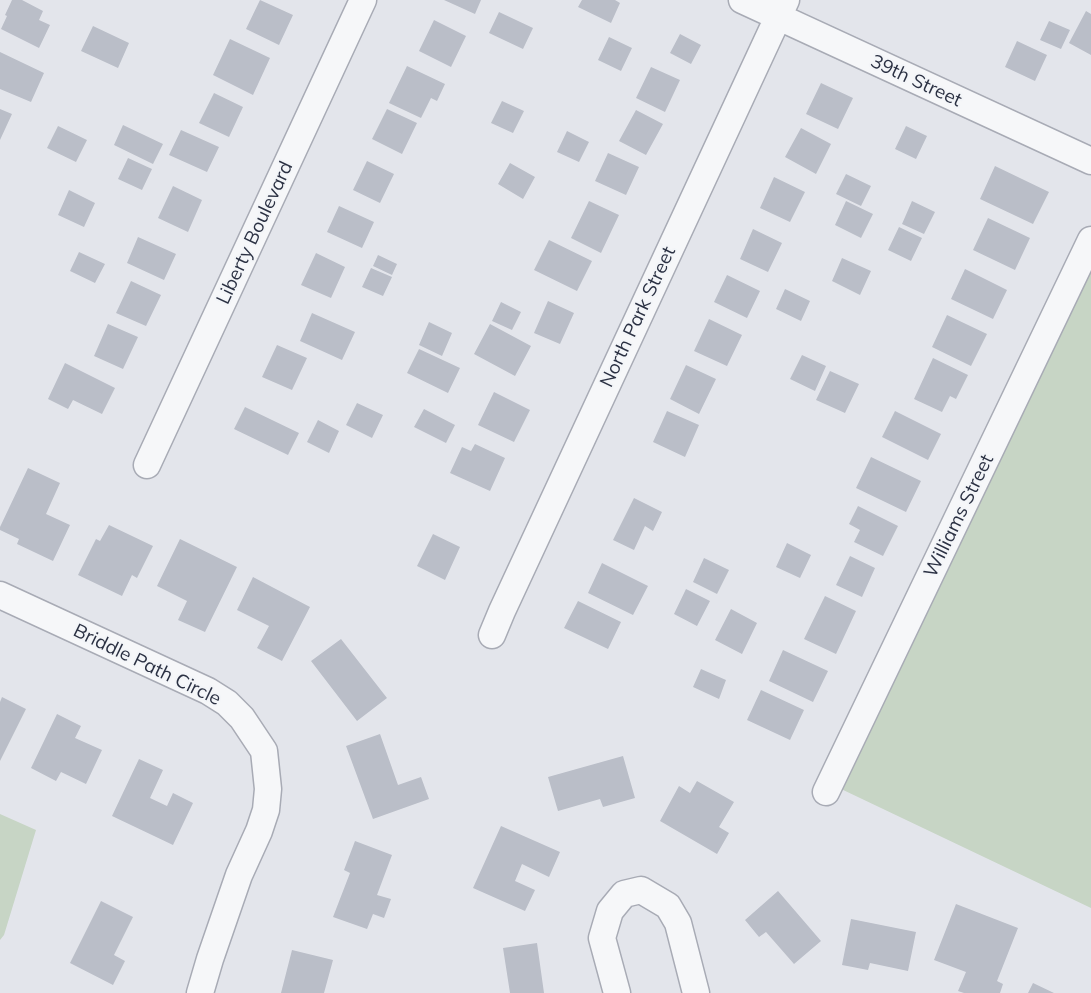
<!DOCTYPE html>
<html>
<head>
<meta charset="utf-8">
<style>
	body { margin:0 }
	canvas { display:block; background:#e3e5eb }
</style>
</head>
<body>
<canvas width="1091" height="993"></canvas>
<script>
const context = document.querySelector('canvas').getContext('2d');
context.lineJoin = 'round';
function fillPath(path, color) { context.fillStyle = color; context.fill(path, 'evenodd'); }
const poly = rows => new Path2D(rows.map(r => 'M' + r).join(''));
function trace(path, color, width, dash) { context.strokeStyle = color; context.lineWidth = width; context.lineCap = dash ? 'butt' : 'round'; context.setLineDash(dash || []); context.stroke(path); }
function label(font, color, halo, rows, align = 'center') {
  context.font = font + ' Mulish,sans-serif'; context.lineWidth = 4; context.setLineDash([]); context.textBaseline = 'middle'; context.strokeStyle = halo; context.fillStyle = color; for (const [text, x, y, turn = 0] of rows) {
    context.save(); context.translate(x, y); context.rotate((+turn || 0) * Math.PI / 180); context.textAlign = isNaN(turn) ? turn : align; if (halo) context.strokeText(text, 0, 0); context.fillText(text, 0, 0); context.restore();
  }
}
fillPath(poly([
	[1091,260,1091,908,839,788],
	[0,814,36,830,4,935,0,940]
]), '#c7d5c5');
fillPath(poly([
	[12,0,22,0,43,11,39,20,50,25,39,48,1,29,7,16,5,15],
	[260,0,293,15,279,45,246,29],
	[444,0,481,0,475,14],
	[582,0,615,0,620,3,611,23,578,7],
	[1086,11,1091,14,1091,55,1069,43],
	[499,12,533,28,523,49,489,33],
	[434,20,466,36,451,67,419,51],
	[1049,21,1070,30,1061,49,1040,40],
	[93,26,129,43,118,68,81,51],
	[680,34,701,45,691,64,670,53],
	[609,37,632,48,621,71,598,60],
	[230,39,270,58,253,95,213,75],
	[1017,41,1047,55,1035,81,1005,67],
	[0,52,44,73,31,102,0,89],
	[407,66,445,84,437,101,431,98,421,118,389,103],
	[651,67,680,80,665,112,636,98],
	[821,83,853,98,838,129,806,114],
	[214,93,243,107,229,137,199,123],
	[502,101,524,111,513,133,491,123],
	[0,109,12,114,0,140],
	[387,109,417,123,402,154,372,139],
	[636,110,663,124,646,155,619,141],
	[123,125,163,144,153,164,114,145],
	[58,126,87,140,76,162,47,148],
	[906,126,927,136,916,159,895,149],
	[801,128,831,144,816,174,785,157],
	[181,130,219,147,207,172,169,155],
	[567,131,589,142,579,162,557,152],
	[608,153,639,167,626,195,595,181],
	[128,158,152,169,142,190,118,179],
	[367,161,394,174,380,203,353,190],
	[510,163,535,177,523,199,498,184],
	[995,166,1049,192,1033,224,980,199],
	[846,174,871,186,861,206,836,194],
	[774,177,805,192,790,222,760,208],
	[173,186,202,200,188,232,158,218],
	[69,190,95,203,84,227,58,215],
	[589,201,619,215,601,253,571,238],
	[846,201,873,214,861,238,835,225],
	[912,201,935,212,924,234,902,224],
	[339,206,374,222,362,248,327,232],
	[988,218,1030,238,1015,270,973,250],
	[899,227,922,238,911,261,888,250],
	[753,229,782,243,768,272,740,259],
	[138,237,176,254,164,280,127,263],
	[549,240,592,261,577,291,534,270],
	[79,252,105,264,95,283,70,271],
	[316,253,345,267,331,298,301,285],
	[378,255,397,264,392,275,373,266],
	[842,258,871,271,860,295,832,281],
	[371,268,392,277,383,296,362,287],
	[965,269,1007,290,993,319,951,299],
	[727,275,760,291,747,318,714,302],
	[131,281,161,295,146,326,116,313],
	[785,289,810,301,801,321,776,309],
	[548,301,574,313,560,344,534,333],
	[501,302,521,312,512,330,492,321],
	[312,313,355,332,342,360,300,341],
	[947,315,987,334,971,366,932,347],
	[709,319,742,335,727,366,694,351],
	[429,322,452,333,442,356,419,345],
	[108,324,138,337,123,369,94,356],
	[490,324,531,346,515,376,474,354],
	[277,345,307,358,292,390,262,377],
	[419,349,460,368,448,393,407,373],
	[802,355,826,366,815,391,790,379],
	[933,358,968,375,956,399,950,396,942,412,914,399],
	[65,363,115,388,102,414,73,400,68,409,48,399],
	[686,365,716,379,699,414,670,399],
	[830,371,859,384,845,413,816,400],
	[494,392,530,410,514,442,478,425],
	[357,403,383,415,372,438,346,425],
	[245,407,299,433,288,455,234,429],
	[424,409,455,425,446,443,414,427],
	[667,411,699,425,685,457,653,442],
	[895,411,941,434,928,460,882,437],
	[318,420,339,431,329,453,307,442],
	[475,444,505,458,490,491,450,473,462,447,471,451],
	[871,457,921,481,906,512,856,488],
	[28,468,60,483,46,514,70,525,53,561,17,544,19,539,0,530,0,527],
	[634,498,662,512,653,531,645,526,634,550,613,540],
	[858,506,898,526,883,556,854,542,860,530,849,524],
	[109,525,153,546,137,578,132,575,122,596,78,575,96,539,100,541],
	[433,534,460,547,445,580,417,566],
	[180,539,237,567,205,632,178,620,187,601,157,586],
	[787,543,811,555,800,578,776,567],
	[850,556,875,568,862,597,836,585],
	[704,558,729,570,717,594,693,582],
	[602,563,648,586,633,615,588,593],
	[253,577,310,607,282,661,257,648,269,626,237,610],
	[686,589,710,601,697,626,674,614],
	[825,596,856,611,836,654,804,639],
	[578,601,621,622,608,649,564,628],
	[731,609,757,623,742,654,715,640],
	[341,639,387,698,357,721,311,661],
	[783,650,828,671,813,702,769,681],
	[701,669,726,680,719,699,693,687],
	[761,690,804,710,790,740,747,720],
	[2,697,26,709,0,761,0,702],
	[57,714,81,726,75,738,102,750,86,784,61,772,56,781,31,768],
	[380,734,398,785,421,777,429,799,373,819,346,746],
	[623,756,635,798,603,807,600,799,558,811,548,777],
	[139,759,163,770,150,798,167,806,173,793,193,803,173,845,112,816],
	[697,781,734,802,719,827,729,833,717,854,660,821,679,786,690,793],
	[501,826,560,852,549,877,522,864,515,881,535,890,525,911,473,888],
	[355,841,392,855,377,895,391,899,384,918,373,914,367,929,333,917,350,873,344,870],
	[778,891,821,941,794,964,766,932,759,937,745,920],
	[101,901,133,917,114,955,125,961,113,985,70,963],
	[956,904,1018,928,997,981,1003,984,1000,993,964,993,958,991,966,972,934,960],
	[851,919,916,932,908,971,870,963,868,970,842,965],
	[537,943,544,993,510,993,503,948],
	[292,950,333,960,324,993,281,993],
	[1033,983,1054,993,1028,993]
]), '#babec8');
const minor = poly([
	[742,0,1091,161],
	[147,465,363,0],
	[0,595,208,691,227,703,242,718,264,751,268,789,266,810,259,831,239,875,210,959,200,993],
	[492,635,502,611,786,0],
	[826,792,1091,240],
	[617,993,602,938,610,911,624,894,641,890,668,906,678,923,696,993]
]);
trace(minor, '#a8abb5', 29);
trace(minor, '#f6f7f9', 26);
label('19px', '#2b3143', '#f3f5f8', [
	["39th Street",916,81,25],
	["Liberty Boulevard",255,233,-65],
	["North Park Street",638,317,-65],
	["Williams Street",959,516,-64],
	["Briddle Path Circle",147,665,26]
]);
</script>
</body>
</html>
